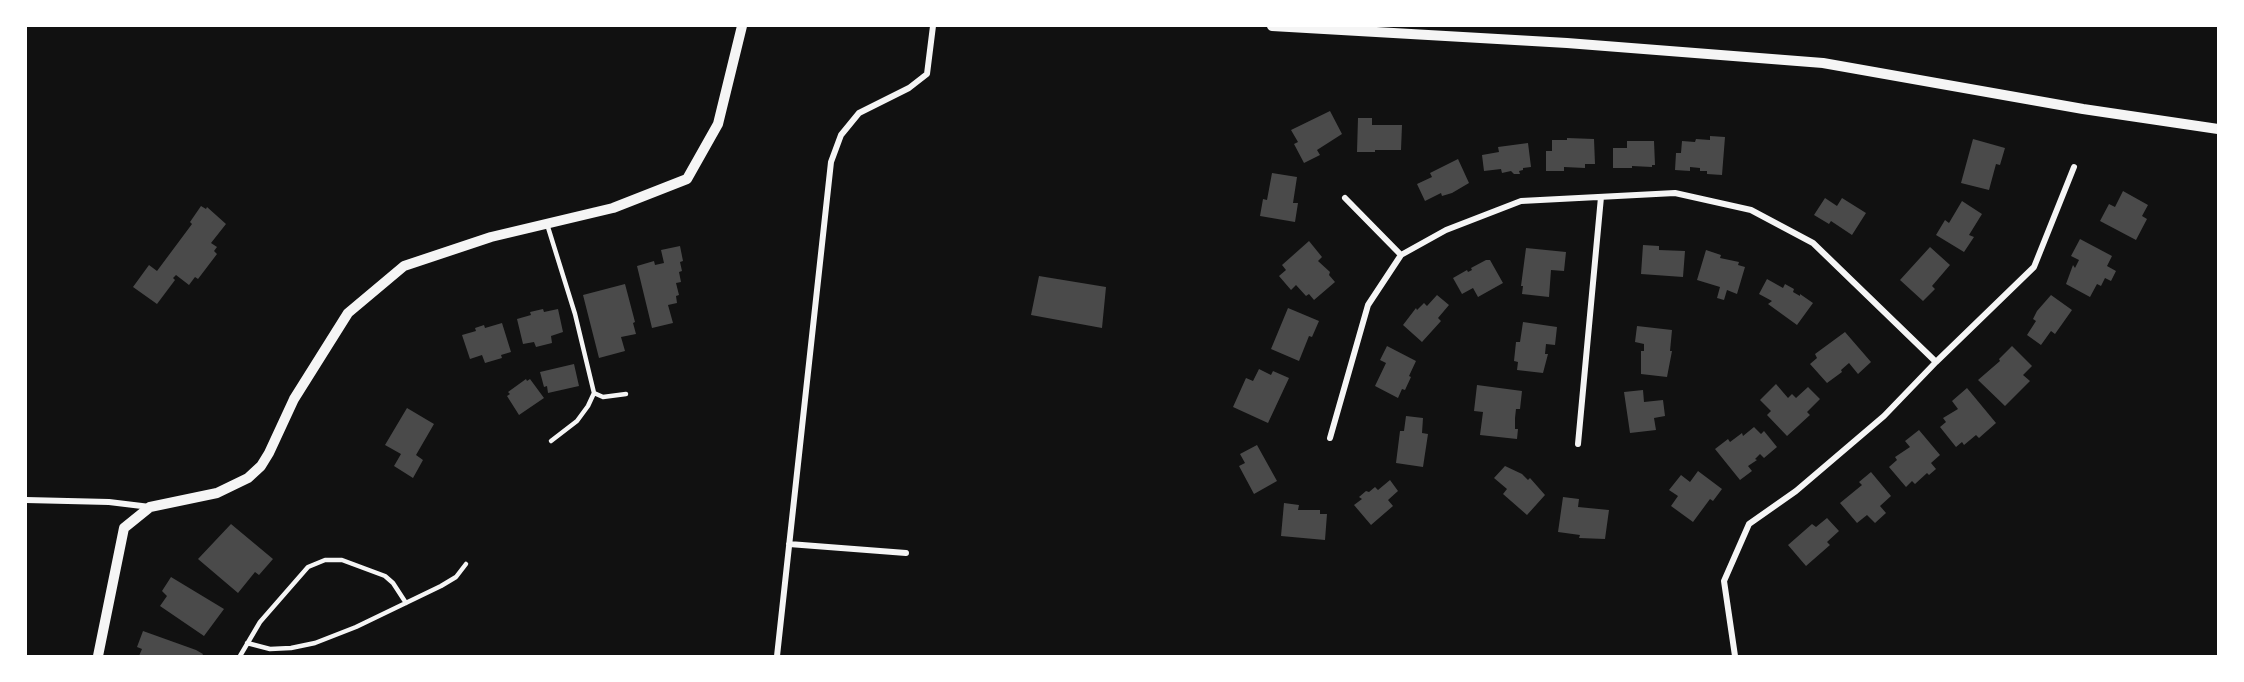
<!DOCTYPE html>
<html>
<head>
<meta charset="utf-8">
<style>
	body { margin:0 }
	#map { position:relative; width:2244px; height:682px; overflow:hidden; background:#111; font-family:"DM Sans",sans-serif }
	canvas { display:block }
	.frame { position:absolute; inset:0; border:27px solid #fff; pointer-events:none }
</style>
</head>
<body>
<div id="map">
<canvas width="2244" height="682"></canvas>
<div class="frame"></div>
</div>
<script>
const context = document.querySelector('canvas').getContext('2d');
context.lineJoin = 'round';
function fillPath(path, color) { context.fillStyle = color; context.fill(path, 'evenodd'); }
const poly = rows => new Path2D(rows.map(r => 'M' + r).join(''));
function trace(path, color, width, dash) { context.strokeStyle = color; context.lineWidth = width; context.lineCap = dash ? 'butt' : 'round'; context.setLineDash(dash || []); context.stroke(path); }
fillPath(poly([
	[1330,111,1342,134,1317,150,1320,155,1304,163,1294,144,1298,142,1291,130],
	[1358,118,1372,118,1372,125,1402,125,1401,150,1375,150,1375,152,1357,152],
	[1710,136,1725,137,1722,175,1707,174,1707,171,1700,171,1700,168,1690,167,1690,171,1675,170,1676,153,1681,153,1682,141,1695,142,1696,139,1710,140],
	[1567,138,1594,139,1595,164,1585,164,1585,168,1564,167,1564,171,1546,171,1546,151,1552,151,1552,140,1567,140],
	[1973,139,2005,148,2000,165,1996,164,1989,190,1961,183],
	[1627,141,1654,141,1655,165,1652,165,1652,167,1632,166,1632,168,1613,168,1613,148,1627,148],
	[1528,143,1531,167,1523,168,1523,170,1519,171,1520,174,1514,174,1511,171,1502,173,1501,169,1484,171,1482,155,1499,152,1498,147],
	[1458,159,1469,183,1452,193,1442,196,1441,193,1425,201,1417,184,1432,177,1430,173],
	[1272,173,1297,177,1293,203,1298,203,1295,222,1260,216,1263,199,1267,200],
	[2123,191,2148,205,2142,216,2147,219,2136,240,2100,221,2109,204,2115,207],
	[1825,198,1837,206,1842,198,1866,213,1852,235,1831,221,1829,224,1814,215],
	[1962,201,1982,214,1969,235,1974,237,1964,252,1936,235,1945,220,1949,223],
	[201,206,206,209,207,207,226,224,211,243,217,247,214,251,217,254,198,279,195,277,189,285,176,275,173,278,175,280,157,304,133,287,149,265,157,271,192,224,190,222],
	[2080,239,2112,256,2107,266,2116,271,2111,281,2105,278,2101,286,2097,284,2090,297,2066,284,2073,265,2075,268,2079,260,2071,256],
	[1309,241,1322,257,1318,261,1330,272,1329,275,1335,282,1314,300,1309,294,1306,296,1296,285,1291,290,1279,276,1286,270,1282,265],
	[1643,245,1659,246,1659,250,1685,251,1683,277,1641,274],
	[680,246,683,261,680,262,682,271,679,272,681,282,676,283,679,295,676,296,677,303,668,305,673,323,652,328,637,266,654,261,655,265,664,263,661,250],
	[1930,247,1950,265,1932,286,1935,289,1923,301,1900,280],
	[1526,248,1566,252,1564,271,1551,270,1549,297,1522,294,1523,286,1521,286],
	[1706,250,1721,255,1720,258,1739,262,1738,265,1745,267,1737,294,1727,290,1724,300,1717,298,1720,287,1697,280],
	[1486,260,1490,260,1503,283,1478,297,1473,288,1462,294,1453,278,1467,270,1468,272,1472,270,1471,268],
	[1039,276,1106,287,1102,328,1031,315],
	[1767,279,1783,288,1785,284,1794,289,1793,292,1800,296,1800,294,1813,303,1797,325,1768,304,1772,301,1759,294],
	[625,284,635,322,633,323,636,334,621,337,625,351,599,358,583,295],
	[1437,295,1449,305,1438,318,1441,321,1422,342,1403,325,1416,308,1417,310,1424,303,1427,306],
	[2051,295,2072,310,2055,334,2051,331,2041,345,2027,335,2036,321,2033,319,2037,311],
	[1288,308,1319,321,1312,337,1309,336,1299,361,1271,349],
	[543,309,544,312,558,309,563,332,551,336,552,343,536,347,534,342,523,344,517,319,531,315,530,312],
	[1523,322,1557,327,1555,345,1546,344,1545,354,1548,354,1543,373,1517,370,1518,362,1514,361,1516,342,1520,342],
	[502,323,511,352,501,355,502,358,485,363,482,355,470,359,462,335,476,331,475,328,484,325,485,328],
	[1637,326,1672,330,1670,351,1672,351,1667,377,1641,374,1641,351,1644,351,1644,344,1635,342],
	[1845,332,1871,362,1858,374,1849,363,1841,370,1842,372,1827,383,1810,364,1817,358,1815,354],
	[1387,346,1416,361,1409,376,1411,377,1405,390,1402,389,1398,398,1375,386,1386,363,1380,360],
	[2012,346,2032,366,2023,375,2030,381,2005,406,1978,380,2000,361,1999,359],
	[574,364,579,386,548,393,547,386,544,387,540,372],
	[1259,369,1271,375,1273,371,1289,378,1268,423,1233,407,1246,378,1253,381],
	[526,379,527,381,530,379,544,398,519,415,507,396,510,394,508,392],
	[1776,384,1788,398,1792,394,1796,398,1808,387,1820,399,1807,412,1810,415,1787,436,1767,415,1771,411,1760,400],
	[1477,385,1522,391,1520,409,1516,409,1515,418,1515,429,1518,429,1517,439,1480,435,1483,412,1474,411],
	[1967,388,1996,423,1979,438,1976,435,1964,445,1962,442,1956,447,1940,427,1946,422,1943,418,1958,409,1952,401],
	[1643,390,1644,402,1663,400,1665,416,1654,418,1656,430,1630,433,1624,392],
	[407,408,434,424,416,455,423,460,413,478,394,466,401,454,385,445],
	[1406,416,1423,418,1422,433,1428,434,1423,467,1396,463,1400,431,1404,431],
	[1754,427,1761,434,1764,431,1777,447,1764,458,1760,454,1755,459,1757,460,1748,466,1752,471,1740,480,1715,449,1728,439,1730,442,1742,433,1743,436],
	[1919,430,1940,455,1931,463,1936,469,1929,475,1927,473,1915,484,1912,481,1906,487,1889,467,1897,460,1895,457,1910,447,1905,441],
	[1257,445,1277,481,1254,494,1239,466,1245,463,1240,454],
	[1505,466,1522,474,1528,480,1530,478,1545,495,1527,515,1503,494,1507,489,1494,478],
	[1698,471,1722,489,1713,501,1710,499,1693,522,1671,506,1678,496,1669,490,1681,475,1690,482],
	[1871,472,1891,496,1880,506,1886,513,1875,523,1867,515,1857,523,1840,503,1862,485,1859,482],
	[1390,480,1398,491,1388,500,1393,506,1371,525,1354,505,1362,499,1359,497,1366,491,1369,492,1375,487,1378,490],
	[1563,497,1579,499,1578,507,1609,510,1605,539,1579,538,1580,535,1558,532],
	[1284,503,1299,505,1298,510,1320,510,1320,514,1327,514,1325,540,1281,536],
	[1827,518,1839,531,1827,542,1830,545,1806,566,1788,545,1812,524,1816,527],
	[231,524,273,559,259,575,255,572,238,593,198,559],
	[171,577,224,609,204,636,160,606,167,596,162,591],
	[143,631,196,650,203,654,202,656,139,656,142,649,137,647]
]), '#4a4a4a');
trace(poly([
	[547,224,575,314,594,393,603,397,626,394],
	[551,441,577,421,588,406,594,393],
	[247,643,270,649,291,648,315,643,356,627,441,586,456,577,466,564],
	[240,656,260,622,308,567,325,560,342,560,385,576,393,583,406,603]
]), '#f5f5f5', 4.5);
trace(poly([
	[1345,198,1401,255],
	[1330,438,1368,305,1401,255,1446,230,1521,201,1675,193,1751,210,1813,243,1936,362],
	[1578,444,1601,197],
	[26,500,109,502,150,507],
	[789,544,906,553],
	[777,656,831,162,841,135,859,113,909,88,927,74,933,26],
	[1735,656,1724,581,1749,524,1796,491,1884,416,1936,362,2034,267,2074,167]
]), '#f5f5f5', 6);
trace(poly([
	[1272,26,1567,43,1823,63,2083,109,2218,129],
	[98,656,124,528,150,507,217,493,248,478,261,466,269,453,294,399,348,313,404,266,491,237,613,208,687,179,718,124,742,26]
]), '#f5f5f5', 10);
</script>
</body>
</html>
